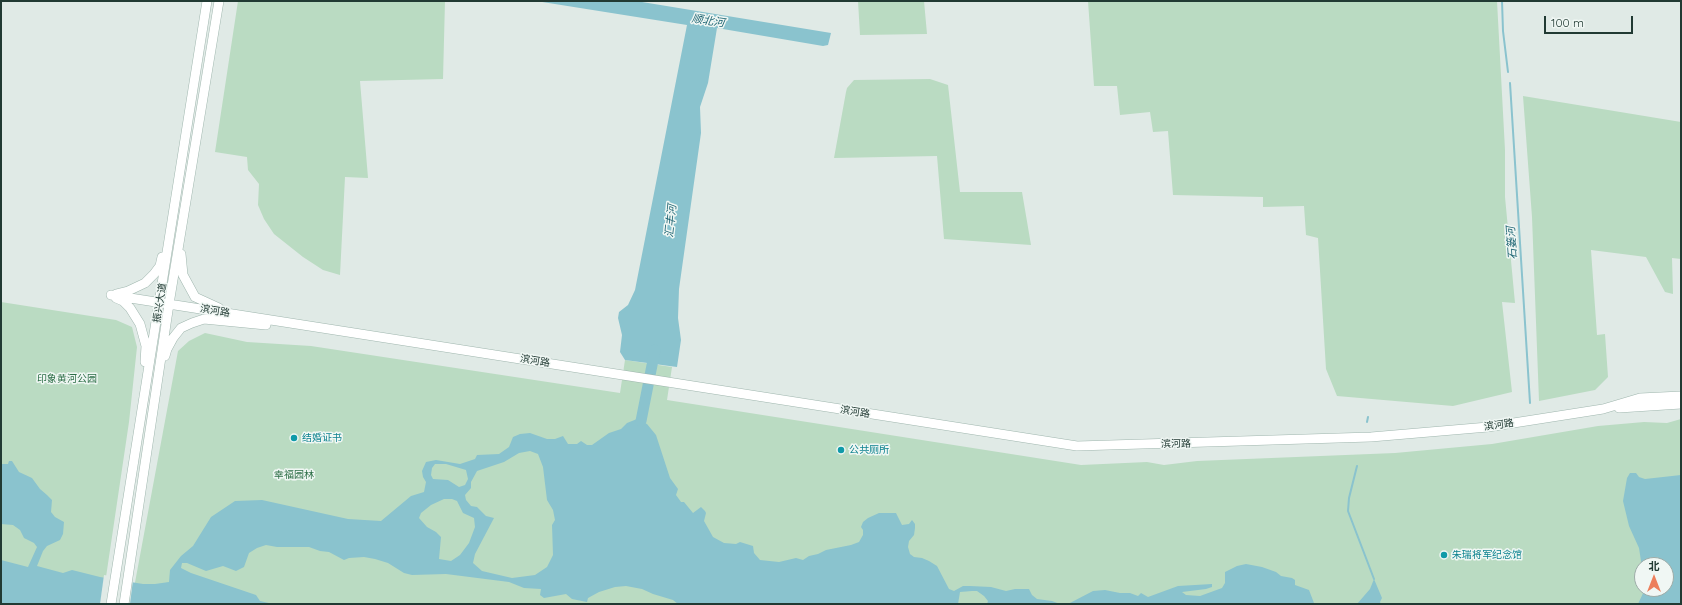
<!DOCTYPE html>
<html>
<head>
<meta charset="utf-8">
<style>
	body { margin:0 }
	#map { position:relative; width:1682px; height:605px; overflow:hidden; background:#e0eae6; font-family:Quicksand,"Noto Sans SC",sans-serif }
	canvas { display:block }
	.frame { position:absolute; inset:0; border:2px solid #213a33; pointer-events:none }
	.north { position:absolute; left:1634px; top:557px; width:40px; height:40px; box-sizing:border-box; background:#f0f7f4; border:1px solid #9daba7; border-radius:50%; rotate:0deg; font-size:11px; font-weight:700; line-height:16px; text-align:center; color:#213a33 }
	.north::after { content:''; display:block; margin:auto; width:14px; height:18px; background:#ec7f5c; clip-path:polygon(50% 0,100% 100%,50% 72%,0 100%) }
	.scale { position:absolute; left:1544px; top:16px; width:89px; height:18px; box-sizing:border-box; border:2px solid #213a33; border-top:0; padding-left:5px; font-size:12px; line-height:14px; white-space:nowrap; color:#213a33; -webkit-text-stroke:3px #f0f7f4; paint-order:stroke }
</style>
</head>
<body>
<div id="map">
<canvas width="1682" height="605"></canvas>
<div class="frame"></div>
<div class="north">北</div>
<div class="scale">100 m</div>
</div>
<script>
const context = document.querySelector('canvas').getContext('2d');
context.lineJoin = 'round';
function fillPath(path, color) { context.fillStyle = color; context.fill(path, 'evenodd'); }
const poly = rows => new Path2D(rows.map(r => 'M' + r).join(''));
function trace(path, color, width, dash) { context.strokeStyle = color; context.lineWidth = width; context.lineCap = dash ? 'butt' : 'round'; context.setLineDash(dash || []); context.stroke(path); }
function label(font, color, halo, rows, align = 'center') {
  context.font = font + ' Quicksand,"Noto Sans SC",sans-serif'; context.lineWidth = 3; context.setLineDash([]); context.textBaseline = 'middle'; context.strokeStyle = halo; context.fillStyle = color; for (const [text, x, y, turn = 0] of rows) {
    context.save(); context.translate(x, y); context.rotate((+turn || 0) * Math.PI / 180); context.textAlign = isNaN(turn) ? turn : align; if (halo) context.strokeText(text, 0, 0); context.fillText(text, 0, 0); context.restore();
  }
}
fillPath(poly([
	[238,1,445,1,443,79,360,81,368,178,345,177,340,275,323,270,303,257,274,234,264,219,258,205,259,184,248,170,247,157,215,152],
	[858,1,924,1,927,34,860,35],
	[1088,1,1497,1,1505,150,1505,197,1515,303,1502,302,1512,392,1453,406,1337,396,1326,369,1318,238,1306,235,1304,206,1263,207,1263,197,1173,195,1168,131,1153,132,1150,112,1120,115,1117,86,1094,86],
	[930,79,948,85,960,192,1022,192,1031,245,944,239,937,156,834,158,846,92,847,88,854,80],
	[1523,96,1681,122,1681,259,1672,258,1673,294,1665,292,1646,257,1591,250,1597,335,1605,334,1608,377,1595,390,1539,401,1532,217],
	[1,302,116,320,132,327,137,347,129,422,102,604,1,604],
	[205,333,247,342,311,346,620,393,625,360,672,367,667,400,1081,465,1147,462,1164,465,1197,461,1395,453,1492,444,1598,426,1644,422,1667,423,1681,419,1681,604,131,604,178,351,189,341],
	[1642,565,1666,565,1666,589,1642,589]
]), '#badbc2');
fillPath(poly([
	[536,1,636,1,831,33,828,45,823,46,717,28,708,83,700,107,701,133,679,289,678,318,681,340,677,367,625,360,620,352,622,335,618,318,619,312,628,305,635,290,687,25],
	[637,419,647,424,656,435,670,478,678,489,676,495,681,502,684,502,693,513,701,507,705,511,706,513,704,521,713,537,724,543,736,544,740,542,753,546,754,553,760,560,779,562,796,558,803,560,809,556,818,554,826,550,851,545,859,542,863,535,863,530,861,527,863,522,868,518,879,513,896,513,902,525,909,524,912,520,915,524,915,528,914,535,909,541,908,547,910,554,914,557,922,558,929,561,937,566,949,589,954,591,963,586,970,586,991,587,1006,591,1015,589,1029,589,1032,595,1037,599,1052,601,1060,604,1068,604,1093,591,1105,590,1120,593,1130,593,1138,596,1141,593,1148,597,1178,586,1212,584,1212,587,1206,589,1182,592,1186,595,1200,596,1222,588,1225,583,1225,572,1237,566,1246,564,1262,567,1276,572,1281,576,1292,578,1295,580,1295,585,1309,590,1314,603,1320,604,987,604,988,601,984,596,977,591,972,591,960,592,958,604,678,604,673,600,653,594,642,589,626,586,615,587,599,592,588,598,587,602,572,599,566,594,544,598,540,595,541,589,524,588,509,582,446,574,412,575,404,573,388,563,375,559,364,557,349,558,344,560,329,552,320,551,309,547,277,547,266,545,257,548,249,553,244,567,236,571,223,566,206,571,187,563,182,563,181,568,191,573,256,595,260,601,273,604,1,604,1,560,28,567,37,547,34,543,24,538,20,530,13,525,1,524,1,464,8,464,9,461,12,461,19,472,32,478,40,489,47,495,52,500,51,512,55,517,64,522,63,534,60,540,47,546,43,551,37,566,63,573,72,570,100,577,143,584,155,584,169,582,170,570,181,556,193,546,211,517,235,501,262,500,348,519,381,521,411,496,424,492,426,482,423,477,422,471,426,462,436,460,460,464,475,459,477,455,499,454,509,447,513,437,520,434,530,433,547,439,555,439,563,436,568,444,577,444,581,441,587,445,592,445,609,433,621,429,627,423],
	[530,451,538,454,543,467,547,500,553,510,555,520,552,525,553,555,547,567,535,575,512,578,482,571,473,563,475,554,494,518,486,516,477,507,471,506,466,500,465,495,471,488,471,482,477,471,504,462,519,453],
	[435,464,446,464,466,470,468,479,465,485,459,487,448,480,433,479,431,475,432,468],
	[444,499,452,499,457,501,463,513,474,518,475,527,469,543,460,555,451,561,439,559,441,537,436,532,427,527,419,518,421,513,431,505],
	[1630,473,1636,473,1639,477,1645,479,1681,475,1681,604,1638,604,1645,589,1666,589,1666,565,1642,565,1642,574,1640,571,1641,561,1639,548,1629,526,1623,501,1627,478],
	[1374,579,1382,598,1380,602,1381,604,1357,604,1370,589]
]), '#8ac3ce');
fillPath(poly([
	[104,575,133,580,130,604,100,604]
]), '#e0eae6');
trace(poly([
	[1502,1,1503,31,1508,72],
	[1510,83,1530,403],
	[1367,422,1368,417],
	[1357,466,1349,498,1348,511,1374,579]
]), '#8ac3ce', 2);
trace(poly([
	[641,421,655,350]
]), '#8ac3ce', 11);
const secondary = poly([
	[181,254,183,275,195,297,219,308],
	[116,294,128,291,145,283,154,274,160,266,162,257],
	[111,295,1077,446,1371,437,1488,427,1603,409,1640,398,1681,396],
	[116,298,123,301,130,308,140,324,146,346,145,362],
	[165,356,167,349,173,338,181,328,192,323,204,319,266,325],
	[1619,408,1681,404],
	[111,604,207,1],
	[124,604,169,304,219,1]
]);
trace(secondary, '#9fb6ae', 10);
trace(secondary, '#fff', 9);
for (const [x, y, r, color] of [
	[294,438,4,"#0f9aa8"],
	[841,450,4,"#0f9aa8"],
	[1444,555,4,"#0f9aa8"]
]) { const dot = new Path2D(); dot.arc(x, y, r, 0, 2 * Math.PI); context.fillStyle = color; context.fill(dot); trace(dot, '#f0f7f4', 1.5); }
label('10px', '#213a33', '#f0f7f4', [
	["振兴大道",160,303,-81],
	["滨河路",215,311,9],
	["滨河路",535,361,9],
	["滨河路",855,412,9],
	["滨河路",1499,425,-8],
	["滨河路",1176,444,-1]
]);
label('10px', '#2d6f47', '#f0f7f4', [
	["印象黄河公园",67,379],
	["幸福园林",294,475]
]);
label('10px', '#0d838f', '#f0f7f4', [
	["结婚证书",302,438],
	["公共厕所",849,450],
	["朱瑞将军纪念馆",1452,555]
], 'left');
label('italic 11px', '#1e6573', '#f0f7f4', [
	["顺北河",708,21,9],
	["汇丰河",671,221,-84],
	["石篓河",1512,243,-94]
]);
</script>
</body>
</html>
